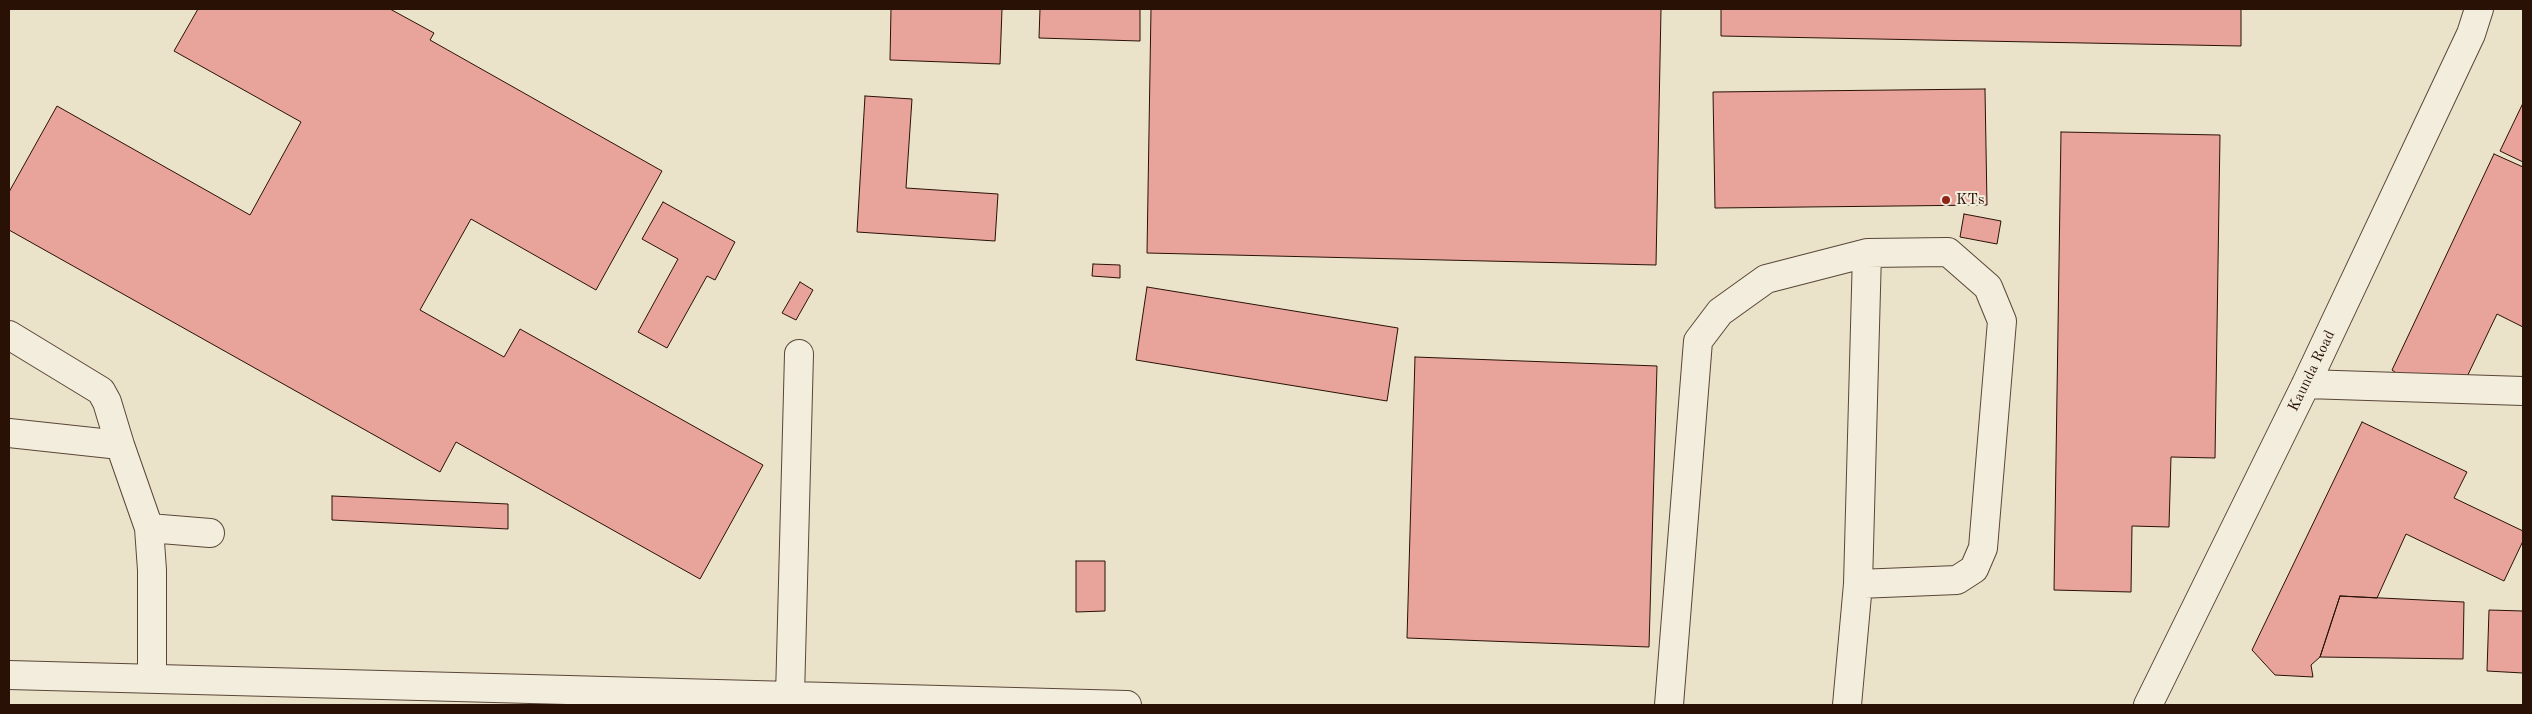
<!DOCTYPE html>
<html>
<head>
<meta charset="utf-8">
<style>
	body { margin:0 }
	#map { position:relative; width:2532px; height:714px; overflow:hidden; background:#ebe3c9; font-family:"Old Standard TT",serif }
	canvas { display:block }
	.frame { position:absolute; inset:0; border:10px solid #291106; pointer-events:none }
</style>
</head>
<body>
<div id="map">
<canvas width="2532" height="714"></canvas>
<div class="frame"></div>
</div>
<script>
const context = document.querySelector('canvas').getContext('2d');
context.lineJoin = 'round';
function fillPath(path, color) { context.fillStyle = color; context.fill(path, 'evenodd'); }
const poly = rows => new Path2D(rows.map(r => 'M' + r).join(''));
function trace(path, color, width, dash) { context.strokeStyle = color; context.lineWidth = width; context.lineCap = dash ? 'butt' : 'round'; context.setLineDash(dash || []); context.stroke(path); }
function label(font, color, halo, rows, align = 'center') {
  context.font = font + ' "Old Standard TT",serif'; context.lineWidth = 4; context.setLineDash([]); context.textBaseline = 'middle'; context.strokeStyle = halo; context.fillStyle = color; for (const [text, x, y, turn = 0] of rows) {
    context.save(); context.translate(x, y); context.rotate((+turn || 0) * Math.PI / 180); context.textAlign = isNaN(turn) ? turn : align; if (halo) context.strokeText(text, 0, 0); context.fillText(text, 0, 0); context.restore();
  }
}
const building = poly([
	[198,9,390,9,434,33,430,40,662,171,596,290,471,219,420,310,504,357,520,329,763,465,700,579,456,442,440,472,9,230,9,192,57,106,250,215,301,122,174,51,198,9],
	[891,9,1002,9,1000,64,890,60,891,9],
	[1040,9,1140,9,1140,41,1039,38,1040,9],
	[1151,9,1661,9,1656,265,1147,253,1151,9],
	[1721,9,2241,9,2241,46,1721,36,1721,9],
	[1985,89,1987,205,1715,208,1713,92,1985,89],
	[865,96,912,99,906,188,998,194,995,241,857,232,865,96],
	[2523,103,2523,162,2500,151,2523,103],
	[2061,132,2220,135,2215,458,2171,457,2169,527,2132,526,2131,592,2054,590,2061,132],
	[2494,154,2523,167,2523,327,2497,314,2464,383,2405,379,2392,370,2494,154],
	[663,202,735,242,715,280,707,276,667,348,638,332,678,259,642,239,663,202],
	[1964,214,2001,221,1997,244,1960,237,1964,214],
	[1093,264,1120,265,1120,278,1092,276,1093,264],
	[800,282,813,290,796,320,782,313,800,282],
	[1147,287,1398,328,1387,401,1136,360,1147,287],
	[1415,357,1657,366,1649,647,1407,638,1415,357],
	[2362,422,2467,472,2454,498,2523,531,2523,541,2504,581,2406,534,2377,598,2340,596,2320,657,2311,665,2313,677,2275,675,2252,650,2362,422],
	[332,496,508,504,508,529,332,520,332,496],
	[1076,561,1105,561,1105,611,1076,612,1076,561],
	[2340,596,2464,602,2463,659,2320,657,2340,596],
	[2523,597,2523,673,2487,671,2489,610,2523,611,2523,597]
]);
fillPath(building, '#e8a39b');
trace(building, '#291106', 1);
const minor = poly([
	[9,335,101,391,107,402,120,445],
	[2306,384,2523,391],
	[9,433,120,445,149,528,152,570,152,679],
	[149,528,210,533],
	[1858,584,1867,253],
	[9,675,1127,705],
	[790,696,799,354],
	[1669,705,1698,341,1720,312,1766,279,1867,253,1948,252,1988,287,2002,321,1983,548,1974,569,1957,580,1858,584,1847,705],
	[2148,705,2306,384,2471,34,2479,9]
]);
trace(minor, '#5a4637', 30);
trace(minor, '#f2eddc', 28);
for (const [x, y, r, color] of [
	[1946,200,5,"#8f2418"]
]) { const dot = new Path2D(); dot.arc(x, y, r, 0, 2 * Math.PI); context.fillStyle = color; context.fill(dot); trace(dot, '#f2eddc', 2); }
label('15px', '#291106', '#f2eddc', [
	["KTs",1956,200]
], 'left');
label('15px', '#291106', '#f2eddc', [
	["Kaunda Road",2312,371,-64]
]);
</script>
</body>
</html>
